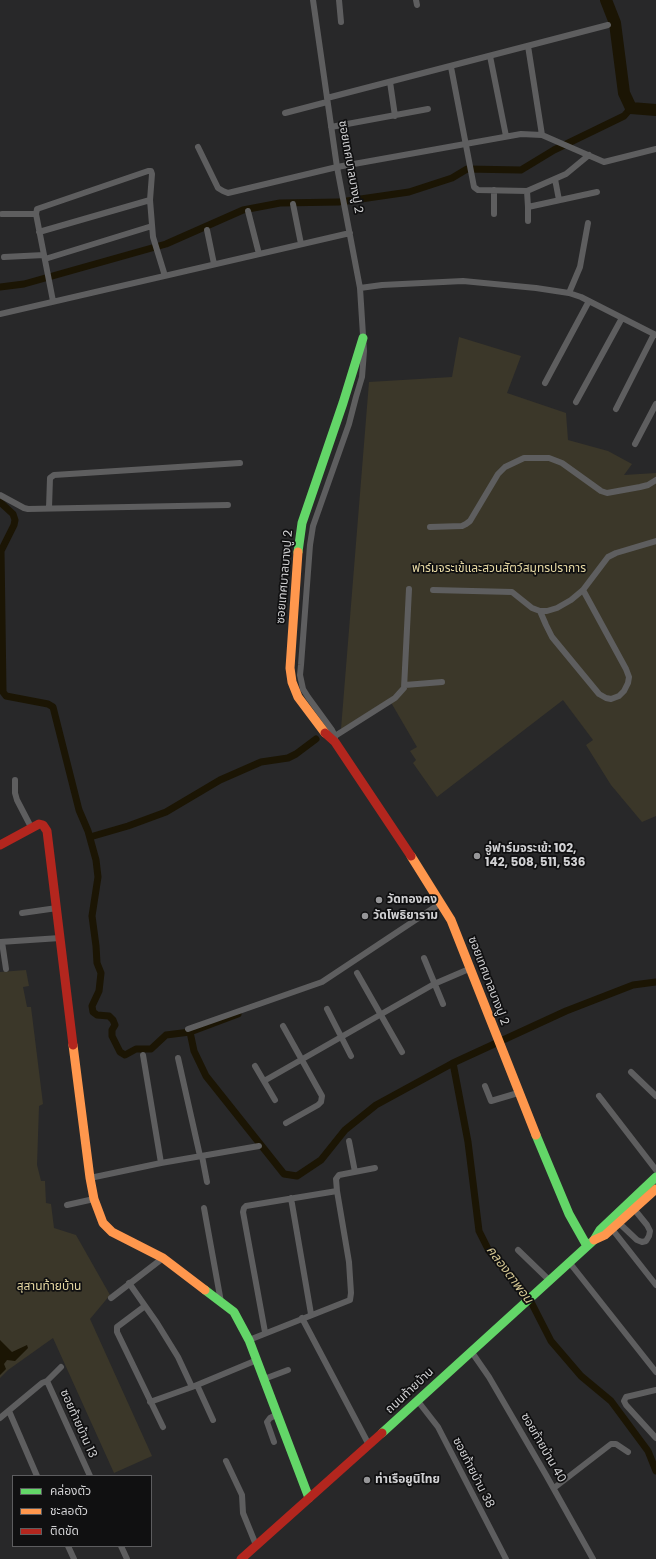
<!DOCTYPE html>
<html>
<head>
<meta charset="utf-8">
<style>
	body { margin:0 }
	#map { position:relative; width:656px; height:1559px; overflow:hidden; background:#282829; font-family:Poppins,"Noto Sans Thai",sans-serif }
	canvas { display:block }
	.legend { position:absolute; left:12px; top:1475px; width:140px; height:72px; box-sizing:border-box; background:#101011; border:1px solid #5d5d5f; margin:0; padding:5px 7px; list-style:none; font-size:12px; color:#d1d1d3 }
	.legend li { display:flex; align-items:center; gap:8px; height:20px }
	.legend b { width:20px; border:1px solid #5d5d5f }
</style>
</head>
<body>
<div id="map">
<canvas width="656" height="1559"></canvas>
<ul class="legend">
<li><b style="height:5px;background:#63d668"></b>คล่องตัว</li>
<li><b style="height:5px;background:#ff974d"></b>ชะลอตัว</li>
<li><b style="height:5px;background:#b3261e"></b>ติดขัด</li>
</ul>
</div>
<script>
const context = document.querySelector('canvas').getContext('2d');
context.lineJoin = 'round';
function fillPath(path, color) { context.fillStyle = color; context.fill(path, 'evenodd'); }
const poly = rows => new Path2D(rows.map(r => 'M' + r).join(''));
function trace(path, color, width, dash) { context.strokeStyle = color; context.lineWidth = width; context.lineCap = dash ? 'butt' : 'round'; context.setLineDash(dash || []); context.stroke(path); }
function label(font, color, halo, rows, align = 'center') {
  context.font = font + ' Poppins,"Noto Sans Thai",sans-serif'; context.lineWidth = 3.5; context.setLineDash([]); context.textBaseline = 'middle'; context.strokeStyle = halo; context.fillStyle = color; for (const [text, x, y, turn = 0] of rows) {
    context.save(); context.translate(x, y); context.rotate((+turn || 0) * Math.PI / 180); context.textAlign = isNaN(turn) ? turn : align; if (halo) context.strokeText(text, 0, 0); context.fillText(text, 0, 0); context.restore();
  }
}
fillPath(poly([
	[459,337,521,356,507,393,566,413,568,440,608,451,632,464,624,475,656,473,656,816,642,822,611,785,586,745,593,740,563,700,437,797,413,763,416,760,410,751,417,747,389,699,341,729,369,382,452,377],
	[26,970,29,986,23,987,27,1007,31,1007,43,1104,39,1106,37,1165,41,1181,45,1181,46,1203,51,1204,54,1228,76,1235,110,1295,90,1319,152,1456,114,1473,53,1338,8,1370,0,1378,0,972]
]), '#3b3729');
fillPath(poly([
	[0,1340,12,1352,27,1345,28,1348,15,1361,7,1360,4,1364,6,1369,0,1375]
]), '#1b1504');
trace(poly([
	[347,201,409,192,452,178,467,169,521,170,554,150,624,116,631,108],
	[0,287,24,284,166,244,243,210,280,203,339,202],
	[0,502,13,514,15,520,14,525,1,551,3,692,6,696,48,704,53,707,79,810,88,831,96,860,98,877,92,916,96,946,97,963,101,973,99,991,92,1006,93,1012,97,1015,109,1016,113,1020,115,1025,112,1030,112,1036,120,1052,125,1055,136,1049,151,1049,166,1035,190,1032,238,1014],
	[90,837,128,826,166,812,220,780,261,762,288,758,296,754,316,739],
	[190,1032,194,1051,206,1076,284,1174,297,1176,321,1160,345,1130,376,1105,453,1063,566,1011,633,985,656,982],
	[453,1063,468,1142,479,1231,489,1251,529,1298,551,1341,581,1376,611,1401,648,1451,656,1471]
]), '#1b1504', 7);
trace(poly([
	[606,0,615,23,624,93,631,108,656,110]
]), '#1b1504', 12);
trace(poly([
	[313,0,337,167,360,288,364,351,362,377,356,397,349,424,313,526,310,545,301,665,300,675,303,689,308,697,332,730,335,736,335,742],
	[339,0,341,22],
	[416,0,417,5],
	[528,46,542,135],
	[490,56,506,136],
	[451,67,474,187,478,190,527,191],
	[390,82,395,116],
	[327,98,608,25],
	[285,113,327,102],
	[331,127,428,109],
	[198,147,218,188,223,191,228,193,337,167,521,134,542,135,604,162,656,149],
	[589,155,566,174,527,191,528,207,597,192],
	[555,179,559,200],
	[293,204,301,244],
	[248,211,259,254],
	[2,214,36,214],
	[494,214,494,190],
	[528,221,528,207],
	[207,230,214,264],
	[39,232,150,200],
	[4,257,44,255],
	[45,259,152,226],
	[360,288,382,285,463,281,536,288,569,293,581,297,656,335],
	[569,293,580,267,588,223],
	[53,301,36,214,37,209,148,171,151,171,152,174,150,200,153,237,165,276],
	[0,314,350,233],
	[545,383,589,301],
	[576,402,622,318],
	[616,409,654,334],
	[635,444,656,404],
	[0,495,24,508,28,509,228,505],
	[49,508,50,478,54,475,240,463],
	[430,527,462,526,466,524,470,521,498,474,505,467,524,458,549,458,562,463,601,491,607,493,640,487,648,485,656,480],
	[433,590,512,592,532,608,540,611,547,611,557,608,571,600,583,590,608,557,616,553,656,541],
	[540,611,546,625,552,637,599,694,606,698,611,699,619,696,624,691,628,683,629,677,626,669,583,590],
	[405,685,442,682],
	[335,736,395,698,404,688,409,589],
	[15,780,15,793,17,800,31,827],
	[22,913,57,908],
	[0,942,60,938],
	[2,942,6,969],
	[424,958,443,1004],
	[357,973,402,1052],
	[327,1009,351,1056],
	[283,1026,322,1096,321,1102,318,1105,286,1123],
	[188,1029,322,982,441,903],
	[143,1055,161,1163],
	[178,1058,200,1156],
	[255,1066,275,1100],
	[631,1072,656,1096],
	[264,1081,434,984,469,969],
	[485,1086,491,1101,518,1093],
	[599,1096,656,1170],
	[349,1141,355,1172],
	[202,1156,207,1182],
	[90,1178,161,1163,259,1146],
	[337,1191,336,1179,339,1175,375,1168],
	[291,1198,311,1314],
	[67,1205,94,1199],
	[204,1208,221,1302],
	[619,1223,637,1240,642,1242,646,1241,649,1236,650,1231,647,1225,634,1209],
	[612,1229,656,1285],
	[518,1250,549,1280],
	[569,1262,656,1372],
	[129,1283,157,1323,178,1357,192,1387,197,1385,213,1420],
	[111,1298,163,1258],
	[145,1306,117,1327,117,1332,163,1427],
	[302,1318,369,1445],
	[249,1340,350,1300,351,1293,349,1262,337,1191,246,1206,244,1208,243,1212,265,1332],
	[471,1351,489,1377,546,1475,593,1559],
	[264,1379,288,1370],
	[47,1381,90,1476],
	[197,1385,257,1360],
	[656,1390,626,1397,624,1401,626,1405,656,1438],
	[417,1400,438,1427,506,1559],
	[150,1402,192,1387],
	[9,1411,37,1476],
	[0,1418,42,1383,47,1381,61,1367],
	[274,1442,267,1422,270,1418,278,1414],
	[226,1461,242,1495,243,1513,256,1545],
	[554,1488,611,1444,616,1444,628,1452],
	[68,1546,74,1559],
	[121,1546,127,1559]
]), '#5e5e5f', 6);
trace(poly([
	[298,552,302,523,343,403,363,338],
	[536,1135,569,1214,587,1246],
	[205,1290,234,1312,249,1340,309,1498],
	[382,1433,594,1240,600,1230,656,1177]
]), '#63d668', 9);
trace(poly([
	[298,552,290,668,292,682,298,697,325,733],
	[411,856,451,920,536,1135],
	[73,1045,90,1178,94,1199,103,1223,112,1232,163,1258,205,1290],
	[594,1240,605,1235,656,1189]
]), '#ff974d', 9);
trace(poly([
	[325,733,335,742,411,856],
	[0,845,39,824,43,825,47,831,73,1045],
	[241,1559,382,1433]
]), '#b3261e', 9);
for (const [x, y, r, color] of [
	[477,856,4,"#969698"],
	[379,900,4,"#969698"],
	[365,916,4,"#969698"],
	[367,1480,4,"#969698"]
]) { const dot = new Path2D(); dot.arc(x, y, r, 0, 2 * Math.PI); context.fillStyle = color; context.fill(dot); trace(dot, '#101011', 1.5); }
label('12px', '#d1d1d3', '#101011', [
	["ซอยเทศบาลบางปู 2",350,167,80],
	["ซอยเทศบาลบางปู 2",285,577,-85],
	["ซอยเทศบาลบางปู 2",488,981,69],
	["ถนนท้ายบ้าน",410,1391,-43],
	["ซอยท้ายบ้าน 13",78,1424,66],
	["ซอยท้ายบ้าน 40",543,1448,60],
	["ซอยท้ายบ้าน 38",473,1473,63]
]);
label('12px', '#e8daa4', '#101011', [
	["ฟาร์มจระเข้และสวนสัตว์สมุทรปราการ",499,569],
	["สุสานท้ายบ้าน",49,1287]
]);
label('bold 12px', '#d1d1d3', '#101011', [
	["อู่ฟาร์มจระเข้: 102,",485,849],
	["142, 508, 511, 536",485,863],
	["วัดทองคง",387,900],
	["วัดโพธิยาราม",373,916],
	["ท่าเรือยูนิไทย",375,1480]
], 'left');
label('italic 13px', '#d6c893', '#101011', [
	["คลองตาพอน",509,1275,53]
]);
</script>
</body>
</html>
